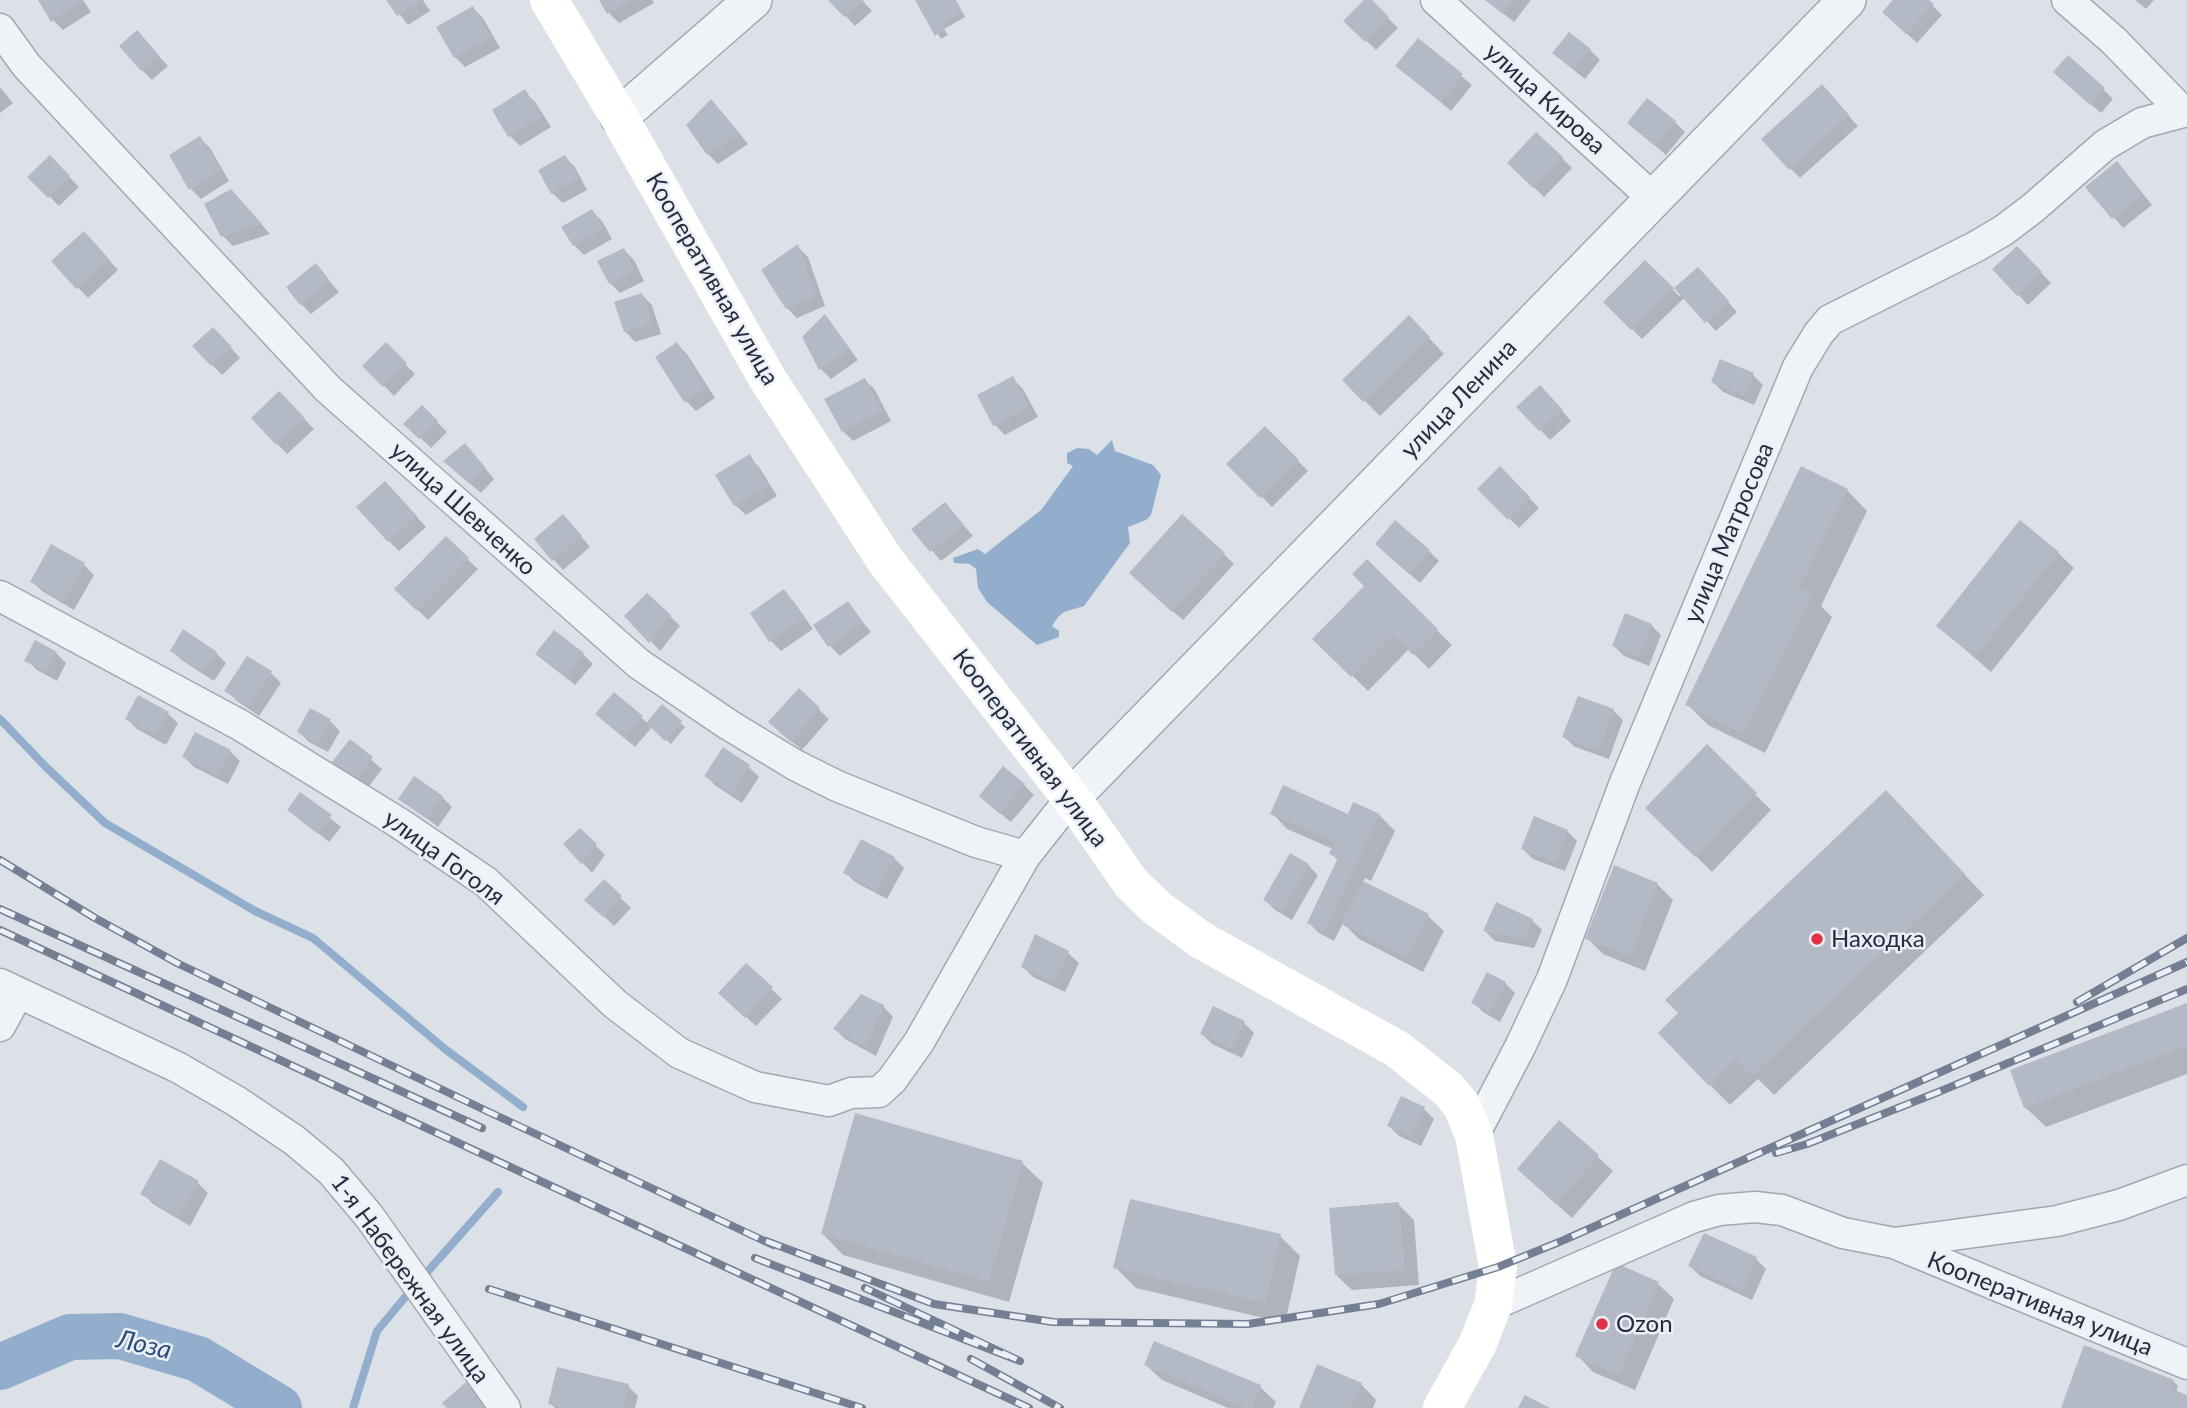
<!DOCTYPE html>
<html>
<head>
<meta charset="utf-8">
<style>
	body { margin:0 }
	canvas { display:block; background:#dce1e8 }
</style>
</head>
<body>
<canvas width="2187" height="1408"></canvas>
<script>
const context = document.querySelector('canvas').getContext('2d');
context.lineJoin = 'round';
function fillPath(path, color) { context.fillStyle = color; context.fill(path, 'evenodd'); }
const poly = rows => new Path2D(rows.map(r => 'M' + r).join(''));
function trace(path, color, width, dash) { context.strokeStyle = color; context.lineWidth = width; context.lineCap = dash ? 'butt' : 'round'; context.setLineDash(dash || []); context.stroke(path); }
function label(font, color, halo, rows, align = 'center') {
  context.font = font + ' Lato,sans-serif'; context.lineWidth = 5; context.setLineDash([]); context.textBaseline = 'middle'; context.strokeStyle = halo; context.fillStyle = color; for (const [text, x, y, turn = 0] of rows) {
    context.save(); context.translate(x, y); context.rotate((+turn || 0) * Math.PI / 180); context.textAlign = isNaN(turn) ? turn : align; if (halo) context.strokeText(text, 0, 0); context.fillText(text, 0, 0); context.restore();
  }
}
fillPath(poly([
	[1112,440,1115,451,1153,465,1161,475,1151,515,1146,520,1128,527,1130,543,1084,606,1064,612,1058,617,1052,626,1059,631,1059,637,1037,645,987,602,978,588,976,569,970,564,954,563,953,558,978,549,985,554,1041,510,1073,466,1067,463,1067,453,1077,448,1089,449,1097,455]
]), '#93aecd');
fillPath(poly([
	[41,0,83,0,91,12,63,30,53,20],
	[389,0,423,0,430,11,408,25],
	[601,0,652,0,654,3,619,23,609,13],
	[831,0,862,0,872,11,855,26],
	[917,0,956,0,965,17,944,29,948,35,941,39],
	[1366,0,1370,0,1398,28,1376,50,1346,21],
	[1486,0,1531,0,1514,22],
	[1896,0,1927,0,1942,15,1917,43,1894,22],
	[2135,0,2154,0,2146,9],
	[473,8,483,18,500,48,465,67,455,57],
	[1418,40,1472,85,1451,111,1398,66],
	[146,42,168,66,152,80,142,70],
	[1590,50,1600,60,1585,79,1565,63],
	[2065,82,2103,89,2113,99,2101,113],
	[0,87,13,103,0,113],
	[525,92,535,102,551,127,520,146,510,136,494,111],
	[1831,97,1858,126,1800,178,1790,168],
	[721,111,748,144,718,164,708,154],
	[1675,122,1685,132,1666,155,1629,123],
	[200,138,210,148,229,181,201,199,191,189],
	[50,157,79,187,59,206,30,177],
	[565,157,575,167,587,190,563,203,552,193,540,171],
	[1562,158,1572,168,1544,197,1509,163],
	[2127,174,2152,205,2123,228,2088,187],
	[241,201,270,234,233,246,223,236],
	[592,211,602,221,612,239,584,255,574,245],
	[94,243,118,270,88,298,53,261],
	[798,247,808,257,825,306,797,318,787,308],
	[2017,248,2051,283,2028,305,1994,269],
	[624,250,634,260,644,281,620,293,610,283],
	[1645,262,1679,296,1708,279,1737,312,1716,331,1685,297,1642,339,1605,302],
	[316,266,339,292,311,314,301,304],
	[642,295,652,305,661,334,635,342,625,331],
	[825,316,858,360,831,379,821,369,804,337],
	[1409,317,1444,354,1380,416,1344,380],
	[223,339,240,358,222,375,212,365],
	[677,344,687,354,715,398,696,411,686,401,657,357],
	[386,345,415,374,394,396,365,366],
	[1753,375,1763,385,1754,405,1723,392,1713,382],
	[1013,379,1023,389,1038,417,1005,435,995,425],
	[865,380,875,390,891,421,853,441,843,431],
	[1550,397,1571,421,1550,440,1519,407],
	[289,403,314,429,287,454,253,418],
	[422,407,447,432,431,448,406,424],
	[1265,428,1308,471,1272,507,1229,464],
	[475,456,494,479,481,493,455,471],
	[749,457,759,467,777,496,746,515,735,505,718,476],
	[1500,469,1539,508,1519,528,1479,489],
	[1847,490,1867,511,1821,606,1832,617,1765,753,1708,725,1687,704],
	[395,493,426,527,399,551,389,541],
	[945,504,973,536,941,561,914,529],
	[573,527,590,547,563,570,536,540],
	[446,539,478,569,428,620,397,589],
	[52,546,84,565,94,575,74,610,42,591,32,581],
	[1429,551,1439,561,1420,583,1387,554],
	[2058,553,2074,568,1991,672,1938,626],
	[1224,554,1234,564,1183,620,1141,583],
	[1367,561,1452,645,1429,669,1409,649,1368,691,1315,639,1366,586],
	[784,592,794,602,813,629,781,651,771,641,752,614],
	[847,603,871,632,840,656,830,646],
	[627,616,670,616,680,626,660,651],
	[1651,625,1661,635,1649,666,1624,656,1614,646],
	[172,651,216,653,226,663,214,681,183,661],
	[56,653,66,663,57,681,37,670,27,660],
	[583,654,593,664,575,685,548,663],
	[271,673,281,683,259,716,237,701,227,691],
	[799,691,829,719,802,750,780,732],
	[662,707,685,727,671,744,652,727,635,747,608,724,642,718,648,724],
	[1613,710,1623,720,1609,759,1575,747,1564,737],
	[167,713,178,723,166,745,137,729,127,719],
	[330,721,340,731,328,752,309,742,299,732],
	[350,742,382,769,367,789,334,762],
	[1707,747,1771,810,1712,872,1647,808],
	[723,750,749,767,759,777,742,803,716,786,706,776],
	[230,751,240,761,228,784,194,767,184,757],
	[1024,785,1034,795,1011,822,991,806],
	[301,794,341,827,329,842,289,809],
	[442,797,452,807,438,827,401,798],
	[1272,813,1379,815,1395,831,1371,881,1365,878,1363,882,1428,916,1444,931,1423,972,1359,939,1343,923,1334,941,1319,933,1309,923,1339,862,1331,853,1333,849,1287,829],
	[1906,813,1984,895,1774,1095,1758,1079,1730,1105,1710,1085,1681,1014],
	[580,830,605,855,592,873,565,844],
	[1567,831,1577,841,1565,871,1533,859,1523,849],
	[894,858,904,868,887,899,855,882,845,872],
	[1308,865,1318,875,1292,920,1275,910,1265,900],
	[604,882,631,908,614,926,587,900],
	[1657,884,1673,900,1645,971,1603,954,1587,938],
	[1532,920,1542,930,1534,948,1495,941,1485,931],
	[1036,937,1068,953,1079,963,1065,992,1033,977,1023,967],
	[746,965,782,999,756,1026,731,1003],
	[1488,974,1505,983,1515,993,1500,1022,1483,1012,1473,1002],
	[2187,1004,2187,1074,2046,1127,2025,1107],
	[883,1006,893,1017,876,1056,845,1039,835,1029],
	[1244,1023,1254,1033,1242,1058,1212,1044,1202,1034],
	[1424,1109,1434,1119,1421,1146,1399,1136,1389,1126],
	[1597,1156,1613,1171,1572,1218,1534,1184],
	[161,1161,198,1183,208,1193,190,1226,153,1204,143,1194],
	[1022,1163,1043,1183,1009,1302,843,1255,823,1234],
	[1398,1204,1414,1220,1419,1285,1352,1290,1336,1275],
	[1280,1236,1300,1256,1285,1323,1136,1288,1115,1267],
	[1756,1259,1766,1269,1752,1300,1700,1276,1690,1266],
	[1658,1284,1674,1299,1635,1390,1593,1372,1578,1356],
	[1146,1365,1260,1387,1276,1402,1273,1408,1228,1408,1162,1380],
	[2173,1381,2178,1386,2176,1392,2187,1397,2187,1408,2063,1408],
	[1361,1384,1376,1400,1373,1408,1300,1408],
	[628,1386,638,1396,635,1408,555,1408,550,1403]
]), '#0003');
trace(poly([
	[0,719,46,767,105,823,255,911,313,938,445,1049,523,1107],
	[421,1279,498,1192],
	[353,1408,377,1331,412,1289]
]), '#93aecd', 8);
trace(poly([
	[0,1367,70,1337,120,1336,198,1359,279,1408]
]), '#93aecd', 46);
fillPath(poly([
	[38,0,84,0,51,22],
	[386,0,421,0,397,16],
	[599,0,632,0,607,14],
	[828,0,864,0,844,17],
	[915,0,955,0,962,12,941,24,945,30,935,36],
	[1364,0,1372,0,1389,17,1365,42,1343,21],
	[1485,0,1513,0,1503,14],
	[1893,0,1929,0,1934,4,1906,34,1882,12],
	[473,6,491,37,454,58,436,27],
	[137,30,159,55,141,71,119,46],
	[1569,32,1591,49,1574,70,1552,53],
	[1418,38,1463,74,1441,102,1395,66],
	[2068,55,2105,88,2090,105,2053,72],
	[1822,84,1849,115,1789,170,1761,139],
	[525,89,542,117,508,137,492,110],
	[1647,98,1676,121,1655,146,1627,123],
	[711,99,740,134,707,155,686,125],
	[1536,132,1563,157,1533,188,1507,163],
	[200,136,221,170,189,190,169,155],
	[50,155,70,176,48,198,27,177],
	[565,155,579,179,551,194,538,170],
	[2117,161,2143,194,2112,219,2085,187],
	[231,189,262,224,221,237,204,204],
	[592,209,603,228,573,246,561,227],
	[84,231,109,259,76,289,51,261],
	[798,244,816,296,786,309,761,270],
	[2017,246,2042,272,2017,296,1992,269],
	[624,248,635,270,609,284,597,261],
	[1645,260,1674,288,1631,330,1603,302],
	[316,263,330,281,300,305,286,287],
	[1698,267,1729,301,1705,323,1674,288],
	[642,293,652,324,624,332,614,302],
	[825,314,850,349,819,370,802,337],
	[1409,315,1430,337,1363,402,1342,380],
	[213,327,232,347,211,366,192,346],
	[386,342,407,363,383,387,362,366],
	[677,342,706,387,684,402,655,357],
	[1720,359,1754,373,1744,396,1711,382],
	[1013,376,1029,407,993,426,977,395],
	[865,378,882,411,842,432,824,399],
	[1540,385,1563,410,1539,431,1516,407],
	[279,391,305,418,276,445,251,418],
	[422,405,438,421,419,439,403,424],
	[1265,426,1299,460,1260,498,1226,464],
	[465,443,485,467,470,484,443,461],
	[750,454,768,486,734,506,715,475],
	[1500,466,1530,497,1508,520,1477,489],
	[1801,466,1848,489,1799,588,1812,595,1744,734,1685,705],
	[385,481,417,516,388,542,356,507],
	[945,502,964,525,930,552,911,529],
	[563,514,582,536,552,561,534,539],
	[1182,514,1225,553,1172,612,1129,573],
	[1395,520,1430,550,1409,574,1375,544],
	[2020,520,2059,552,1975,657,1936,626],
	[446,536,469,558,417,611,394,589],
	[51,544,85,563,64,601,30,582],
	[1367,559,1438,629,1413,655,1393,635,1351,677,1312,639,1364,586,1352,574],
	[784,589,804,618,769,642,750,613],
	[647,593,671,615,649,643,624,616],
	[848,601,863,622,828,647,813,625],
	[1625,613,1652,624,1639,657,1612,646],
	[183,629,217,652,203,672,170,651],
	[554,630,584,653,565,677,535,654],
	[35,640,57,652,46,672,24,661],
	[247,656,272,671,249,707,224,691],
	[799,688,820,708,791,742,768,722],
	[614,692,643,716,624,738,595,714],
	[138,695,169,712,155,736,125,719],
	[1578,696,1614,709,1599,751,1562,737],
	[662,704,682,721,665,741,646,723],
	[310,708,331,719,317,744,297,732],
	[195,732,231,750,217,775,182,757],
	[350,739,373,757,356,780,332,762],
	[1707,744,1757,793,1695,857,1645,808],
	[723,747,750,765,732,794,704,776],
	[1003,766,1025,784,1000,814,979,796],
	[414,776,443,796,427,819,398,799],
	[1283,785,1348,814,1353,802,1380,814,1324,932,1307,923,1338,858,1329,854,1334,842,1270,814],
	[1886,790,1965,874,1752,1076,1736,1059,1709,1086,1658,1033,1678,1013,1665,1000],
	[300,792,332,815,318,834,287,810],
	[1534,816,1568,830,1555,863,1521,849],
	[580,828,597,844,581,864,563,844],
	[861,839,895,857,876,891,843,873],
	[1290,853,1309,864,1282,911,1263,900],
	[1614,865,1658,883,1630,956,1585,939],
	[604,879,622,896,603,917,584,900],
	[1363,881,1429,914,1407,958,1341,924],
	[1496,902,1533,919,1524,939,1483,931],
	[1035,934,1069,951,1054,983,1021,967],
	[746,963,773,987,745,1018,718,993],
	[1487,972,1506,982,1490,1013,1471,1003],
	[861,994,884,1005,865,1047,833,1029],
	[2187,1003,2187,1046,2024,1108,2010,1070],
	[1213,1006,1245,1021,1232,1049,1200,1034],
	[1401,1096,1425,1107,1411,1137,1387,1126],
	[855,1113,1023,1161,989,1282,821,1234],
	[1559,1120,1599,1155,1556,1204,1517,1169],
	[160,1159,199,1181,179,1217,140,1194],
	[1130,1199,1281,1234,1265,1303,1113,1268],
	[1399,1202,1405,1270,1335,1275,1329,1208],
	[1704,1233,1757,1257,1742,1291,1688,1266],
	[1616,1263,1659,1282,1619,1375,1575,1356],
	[1154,1341,1261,1385,1252,1408,1246,1408,1144,1365],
	[2084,1345,2174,1380,2172,1389,2187,1395,2187,1408,2061,1408],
	[1317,1364,1362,1383,1351,1408,1299,1408],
	[557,1367,629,1384,623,1408,566,1408,548,1404],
	[466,1382,487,1408,447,1408,442,1403],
	[1525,1395,1550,1408,1518,1408]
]), '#b3bac6');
const minor = poly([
	[1436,0,1654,199],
	[2067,0,2113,40,2183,112],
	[0,29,26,65,328,389,639,664,729,725,795,765,837,786,976,842,1025,856],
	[0,596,240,725,399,823,486,882,615,1004,679,1053,755,1087,829,1101,851,1093,879,1092,892,1080,919,1042,1025,856,1071,798],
	[0,984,177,1067,236,1101,294,1140,331,1171,369,1216,505,1408],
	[0,1026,18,993],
	[1474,1135,1520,1047,1552,979,1624,785,1798,367,1819,333,1830,320,1977,246,2004,230,2033,208,2105,145,2142,123,2187,111],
	[1896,1244,2187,1364],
	[1493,1305,1694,1217,1719,1210,1755,1207,1782,1210,1843,1233,1894,1243,2057,1221,2119,1205,2187,1180]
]);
const tertiary = poly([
	[619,117,753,0],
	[1071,798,1847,0]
]);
trace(minor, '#a1a8b2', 33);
trace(tertiary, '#a1a8b2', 40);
trace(minor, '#eff2f6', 30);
trace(tertiary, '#eff2f6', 37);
trace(poly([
	[549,0,619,117,767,378,885,560,1081,811,1131,883,1157,908,1201,940,1397,1049,1449,1090,1462,1106,1474,1135,1498,1267,1493,1305,1478,1343,1442,1408]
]), '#fff', 38);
const rail = poly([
	[0,860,95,918,179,964,491,1113,773,1245],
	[0,909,482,1128],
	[0,930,1029,1408],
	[2077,1002,2187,938],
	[1776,1153,1807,1144,1936,1093,2187,989],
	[766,1241,934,1304,1053,1322,1248,1324,1379,1304,1498,1267,1564,1240,2187,962],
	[755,1258,1020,1361,865,1288],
	[489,1289,862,1408],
	[971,1359,1060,1408]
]);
trace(rail, '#747f93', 8);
trace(rail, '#ecf0f6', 5, [16]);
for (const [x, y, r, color] of [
	[1817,939,7,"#dd3248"],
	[1602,1324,7,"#dd3248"]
]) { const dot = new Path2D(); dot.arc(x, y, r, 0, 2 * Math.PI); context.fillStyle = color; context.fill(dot); trace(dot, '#ecf0f6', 2.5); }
label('24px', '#242e40', '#ecf0f6', [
	["улица Кирова",1545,99,42],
	["Кооперативная улица",712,279,60],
	["улица Ленина",1459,399,-46],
	["улица Шевченко",463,509,42],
	["улица Матросова",1729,533,-67],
	["Кооперативная улица",1030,748,53],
	["улица Гоголя",444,858,36],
	["1-я Набережная улица",410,1279,54],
	["Кооперативная улица",2040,1304,22]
]);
label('24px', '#242e40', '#ecf0f6', [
	["Находка",1831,939],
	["Ozon",1616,1324]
], 'left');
label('italic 26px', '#2a4b78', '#ecf0f6', [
	["Лоза",144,1345,13]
]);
</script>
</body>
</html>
